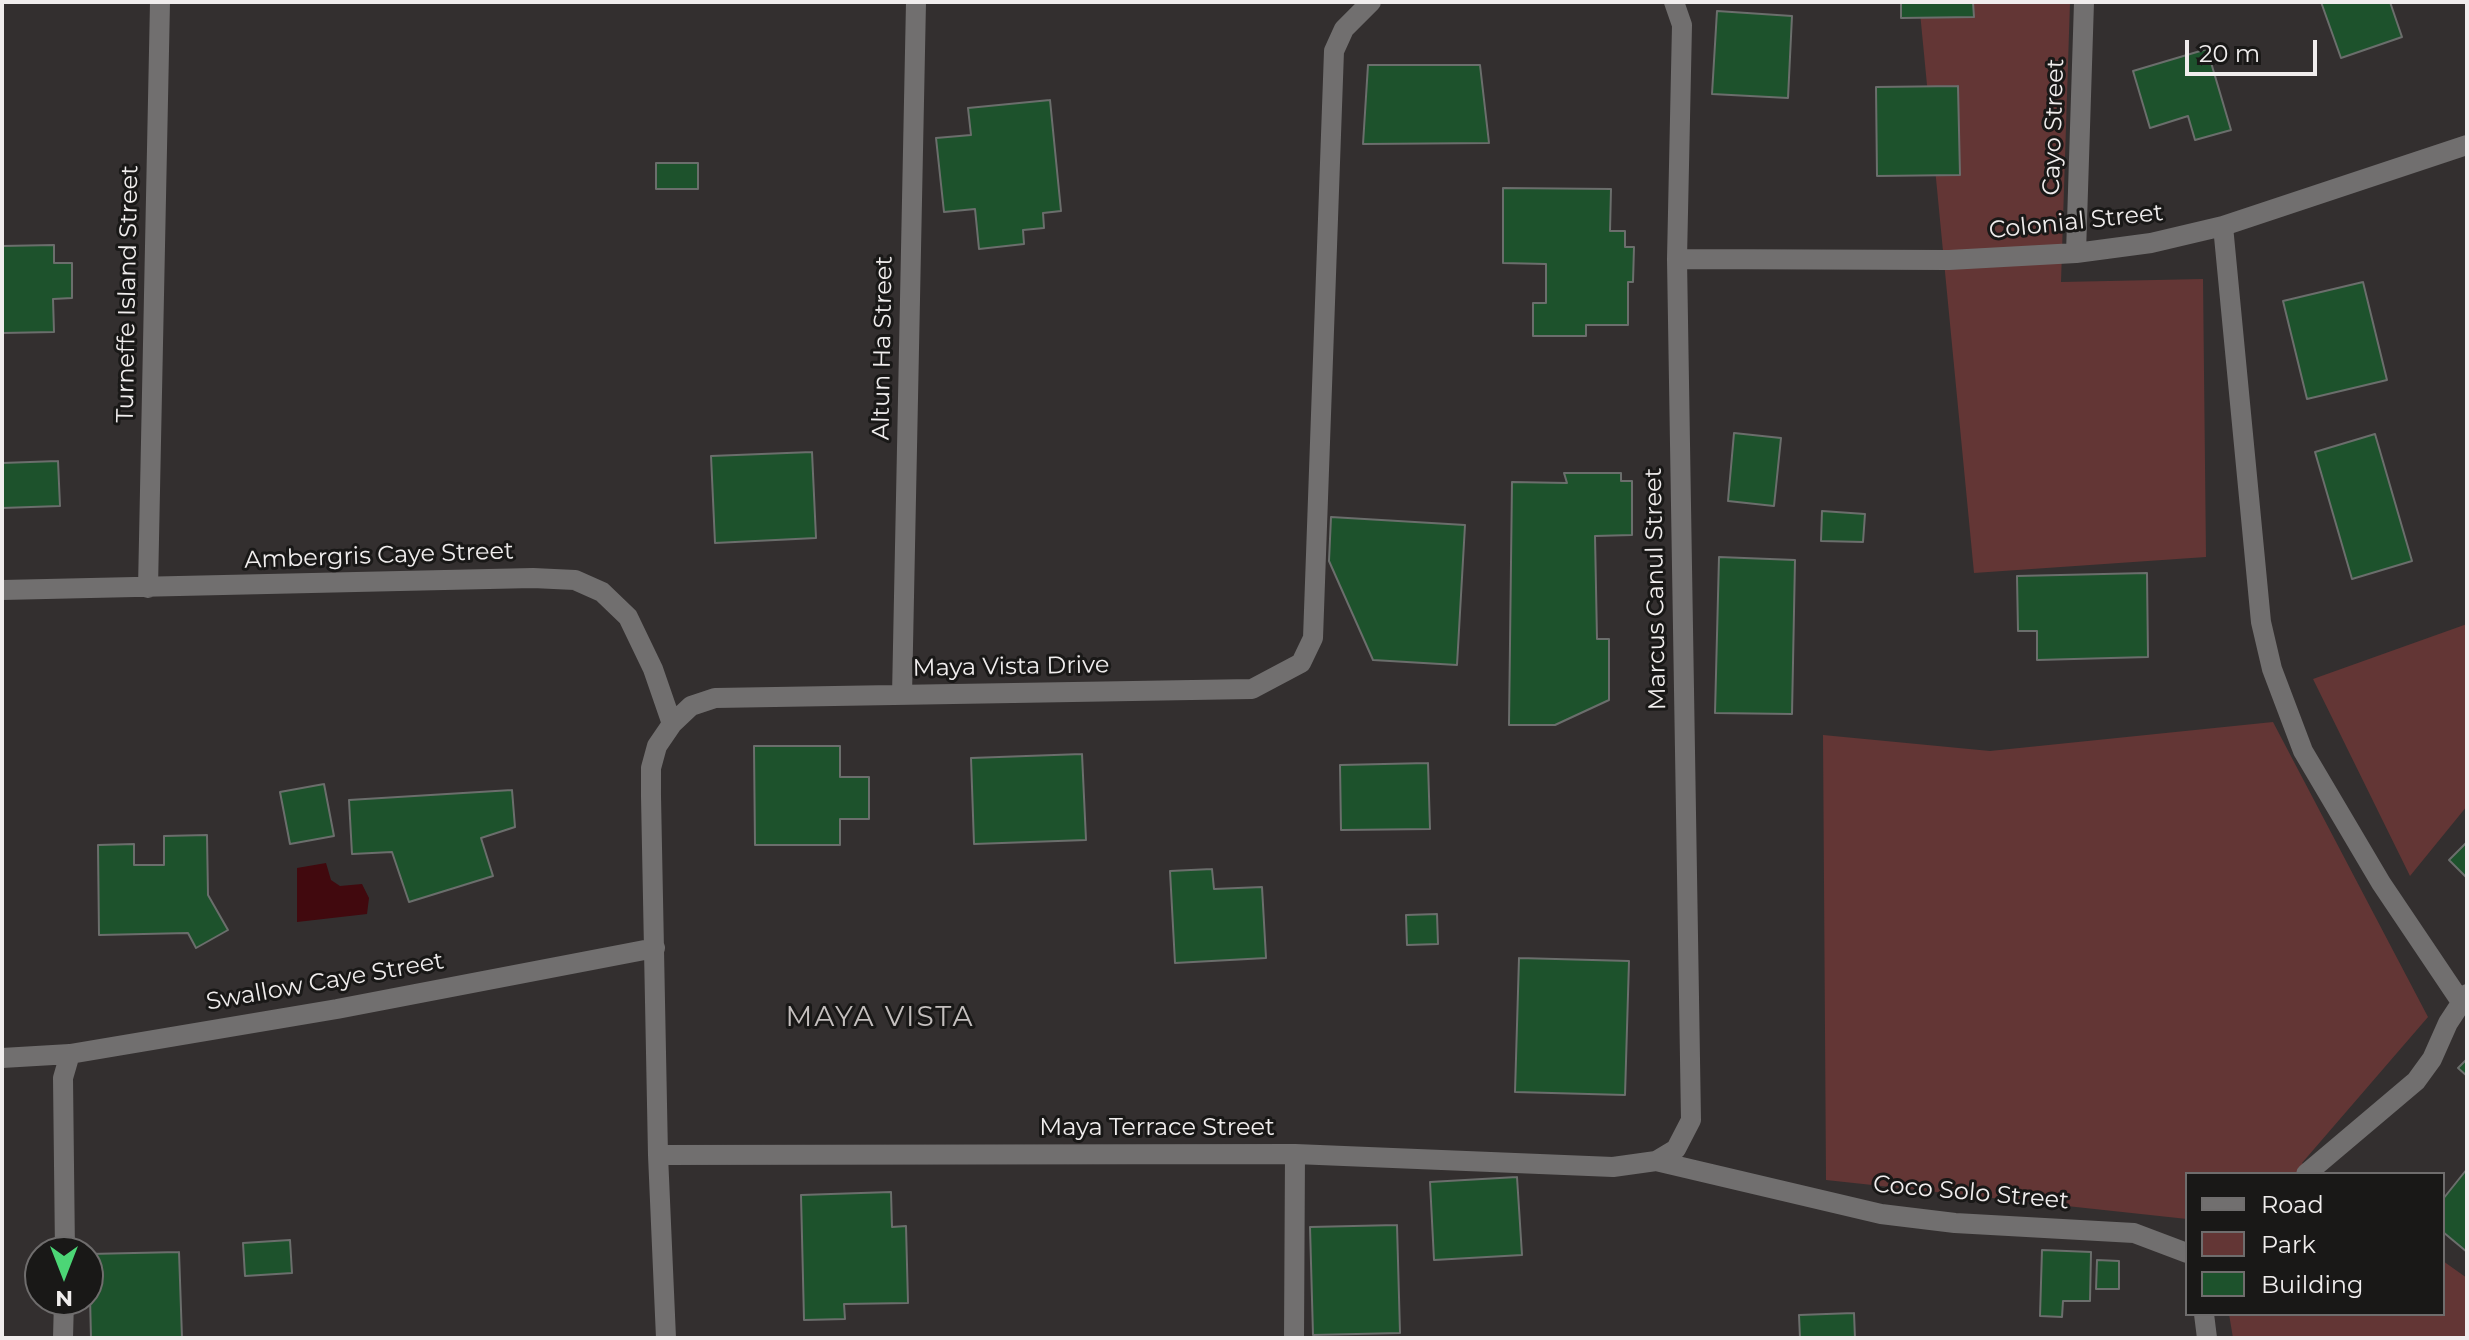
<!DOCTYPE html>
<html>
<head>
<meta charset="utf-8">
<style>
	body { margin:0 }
	#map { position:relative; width:2469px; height:1340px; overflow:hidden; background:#332f2f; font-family:Montserrat,sans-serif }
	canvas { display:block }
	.frame { position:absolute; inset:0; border:4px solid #f0eded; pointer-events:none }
	.legend { position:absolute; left:2185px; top:1172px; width:260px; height:144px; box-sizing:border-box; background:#191817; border:2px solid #6f6d6d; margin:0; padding:10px 14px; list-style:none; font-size:24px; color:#f0eded }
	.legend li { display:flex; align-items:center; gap:16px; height:40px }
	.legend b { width:40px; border:2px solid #6f6d6d }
	.north { position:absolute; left:24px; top:1236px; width:80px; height:80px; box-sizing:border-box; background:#191817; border:2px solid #6f6d6d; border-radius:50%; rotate:180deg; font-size:22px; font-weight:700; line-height:32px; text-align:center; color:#f0eded }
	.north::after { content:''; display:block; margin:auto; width:28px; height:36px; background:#4cd676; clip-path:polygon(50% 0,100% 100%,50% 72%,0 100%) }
	.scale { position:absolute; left:2185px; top:40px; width:132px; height:36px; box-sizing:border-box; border:4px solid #f0eded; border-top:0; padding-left:10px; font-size:24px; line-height:28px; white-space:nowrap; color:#f0eded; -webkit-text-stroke:6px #191817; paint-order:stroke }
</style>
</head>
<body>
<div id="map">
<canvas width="2469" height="1340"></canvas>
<div class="frame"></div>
<ul class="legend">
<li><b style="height:10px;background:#716f6f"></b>Road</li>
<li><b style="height:22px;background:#633635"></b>Park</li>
<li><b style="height:22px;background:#1d522c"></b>Building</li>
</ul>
<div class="north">N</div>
<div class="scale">20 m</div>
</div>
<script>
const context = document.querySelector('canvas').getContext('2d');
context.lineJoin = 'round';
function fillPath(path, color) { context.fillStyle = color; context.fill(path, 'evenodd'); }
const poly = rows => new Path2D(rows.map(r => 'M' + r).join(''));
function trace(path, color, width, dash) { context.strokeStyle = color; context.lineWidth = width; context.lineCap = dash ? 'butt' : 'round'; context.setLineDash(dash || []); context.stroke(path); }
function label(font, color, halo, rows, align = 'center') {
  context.font = font + ' Montserrat,sans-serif'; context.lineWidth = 6; context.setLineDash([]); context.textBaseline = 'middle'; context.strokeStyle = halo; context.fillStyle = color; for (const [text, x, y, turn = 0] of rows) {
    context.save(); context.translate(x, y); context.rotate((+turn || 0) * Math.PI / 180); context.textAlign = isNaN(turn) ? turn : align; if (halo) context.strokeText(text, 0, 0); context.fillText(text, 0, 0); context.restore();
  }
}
fillPath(poly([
	[1919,2,2070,2,2061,282,2203,279,2206,557,1974,573],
	[2467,624,2467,806,2410,876,2313,679],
	[2273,722,2428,1017,2302,1163,2317,1174,2187,1174,2187,1219,1826,1180,1823,735,1990,751],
	[2443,1261,2467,1278,2467,1338,2233,1338,2229,1314,2443,1314]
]), '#633635');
fillPath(poly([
	[326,863,331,880,340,886,362,884,369,898,367,914,297,922,297,868]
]), '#41090e');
const building = poly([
	[1901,2,1973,2,1974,17,1901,18,1901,2],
	[2321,2,2390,2,2402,37,2341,58,2321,2],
	[1717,11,1792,16,1788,98,1712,94,1717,11],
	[2207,49,2231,130,2195,140,2188,116,2150,128,2133,71,2207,49],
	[1368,65,1480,65,1489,143,1363,144,1368,65],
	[1958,86,1960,175,1877,176,1876,87,1958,86],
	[1050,100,1061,211,1043,213,1044,228,1023,230,1024,244,979,249,975,209,944,212,936,138,971,135,968,108,1050,100],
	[656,163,698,163,698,189,656,189,656,163],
	[1503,188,1611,189,1610,231,1625,231,1625,247,1634,247,1633,282,1628,282,1628,325,1586,325,1586,336,1533,336,1533,303,1546,303,1546,264,1503,263,1503,188],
	[54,245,54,263,72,263,72,298,53,299,54,332,2,333,2,246,54,245],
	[2363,282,2387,380,2307,399,2283,301,2363,282],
	[1734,433,1781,438,1774,506,1728,501,1734,433],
	[2375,434,2412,561,2352,579,2315,452,2375,434],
	[812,452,816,538,715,543,711,456,812,452],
	[58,461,60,506,2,508,2,463,58,461],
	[1564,473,1621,473,1621,481,1632,481,1632,535,1595,536,1597,639,1609,639,1609,700,1555,725,1509,725,1512,482,1567,483,1564,473],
	[1822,511,1865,514,1863,542,1821,541,1822,511],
	[1331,517,1465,525,1457,665,1373,660,1329,561,1331,517],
	[1719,557,1795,560,1792,714,1715,713,1719,557],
	[2147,573,2148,657,2037,660,2037,631,2018,631,2017,576,2147,573],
	[754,746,840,746,840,777,869,777,869,819,840,819,840,845,755,845,754,746],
	[1082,754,1086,840,974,844,971,758,1082,754],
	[1428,763,1430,829,1341,830,1340,765,1428,763],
	[324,784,334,836,290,844,280,792,324,784],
	[512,790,515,827,481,838,493,876,409,902,392,852,352,854,349,800,512,790],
	[207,835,208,895,228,930,196,948,188,933,99,935,98,845,134,844,134,865,164,865,164,836,207,835],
	[2467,842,2467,878,2449,860,2467,842],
	[1212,869,1214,889,1262,887,1266,958,1175,963,1170,871,1212,869],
	[1437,914,1438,944,1407,945,1406,915,1437,914],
	[1519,958,1629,961,1625,1095,1515,1092,1519,958],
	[2467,1059,2467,1076,2458,1068,2467,1059],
	[2467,1169,2467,1252,2443,1232,2443,1199,2467,1169],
	[1517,1177,1522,1255,1434,1260,1430,1182,1517,1177],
	[891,1192,892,1227,906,1226,908,1303,844,1304,845,1319,804,1320,801,1195,891,1192],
	[1397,1225,1400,1333,1313,1335,1310,1227,1397,1225],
	[290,1240,292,1273,245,1276,243,1243,290,1240],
	[2042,1250,2091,1252,2090,1301,2063,1301,2062,1317,2040,1316,2042,1250],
	[179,1252,182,1338,91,1338,89,1254,179,1252],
	[2097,1260,2119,1261,2119,1289,2096,1289,2097,1260],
	[1854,1313,1855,1338,1800,1338,1799,1315,1854,1313]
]);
fillPath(building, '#1d522c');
trace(building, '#6b6e6c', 2);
trace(poly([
	[2223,226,2261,622,2272,669,2303,751,2381,883,2461,1002],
	[2076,253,2084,2],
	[1677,259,1949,260,2076,253,2151,243,2223,226,2467,145],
	[148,588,160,2],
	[2,590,533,578,575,580,602,592,628,617,653,669,672,724],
	[902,695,916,2],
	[2,1058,70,1054,337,1009,655,948],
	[658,1155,1295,1154,1613,1167,1656,1161,1676,1149,1691,1120,1677,259,1682,25,1674,2],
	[1656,1161,1881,1214,1955,1223,2134,1233,2187,1253],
	[2306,1174,2416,1081,2432,1059,2448,1023,2467,994],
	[65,1252,63,1078,70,1054],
	[2204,1314,2207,1338],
	[63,1338,64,1300],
	[666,1338,658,1155,651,796,651,768,657,746,672,724,691,706,715,698,1252,689,1301,663,1313,638,1334,51,1344,29,1371,2],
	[1294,1338,1295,1154]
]), '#716f6f', 20);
label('24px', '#f0eded', '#191817', [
	["Cayo Street",2054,127,-88],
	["Colonial Street",2076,222,-6],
	["Turneffe Island Street",128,294,-89],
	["Altun Ha Street",883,348,-89],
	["Ambergris Caye Street",379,556,-2],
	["Marcus Canul Street",1656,589,-91],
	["Maya Vista Drive",1011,667,-1],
	["Swallow Caye Street",325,982,-10],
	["Maya Terrace Street",1157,1128],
	["Coco Solo Street",1971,1193,5]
]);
context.letterSpacing = '2px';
label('28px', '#c4bfbe', '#191817', [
	["MAYA VISTA",880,1018]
]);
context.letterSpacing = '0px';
</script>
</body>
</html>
